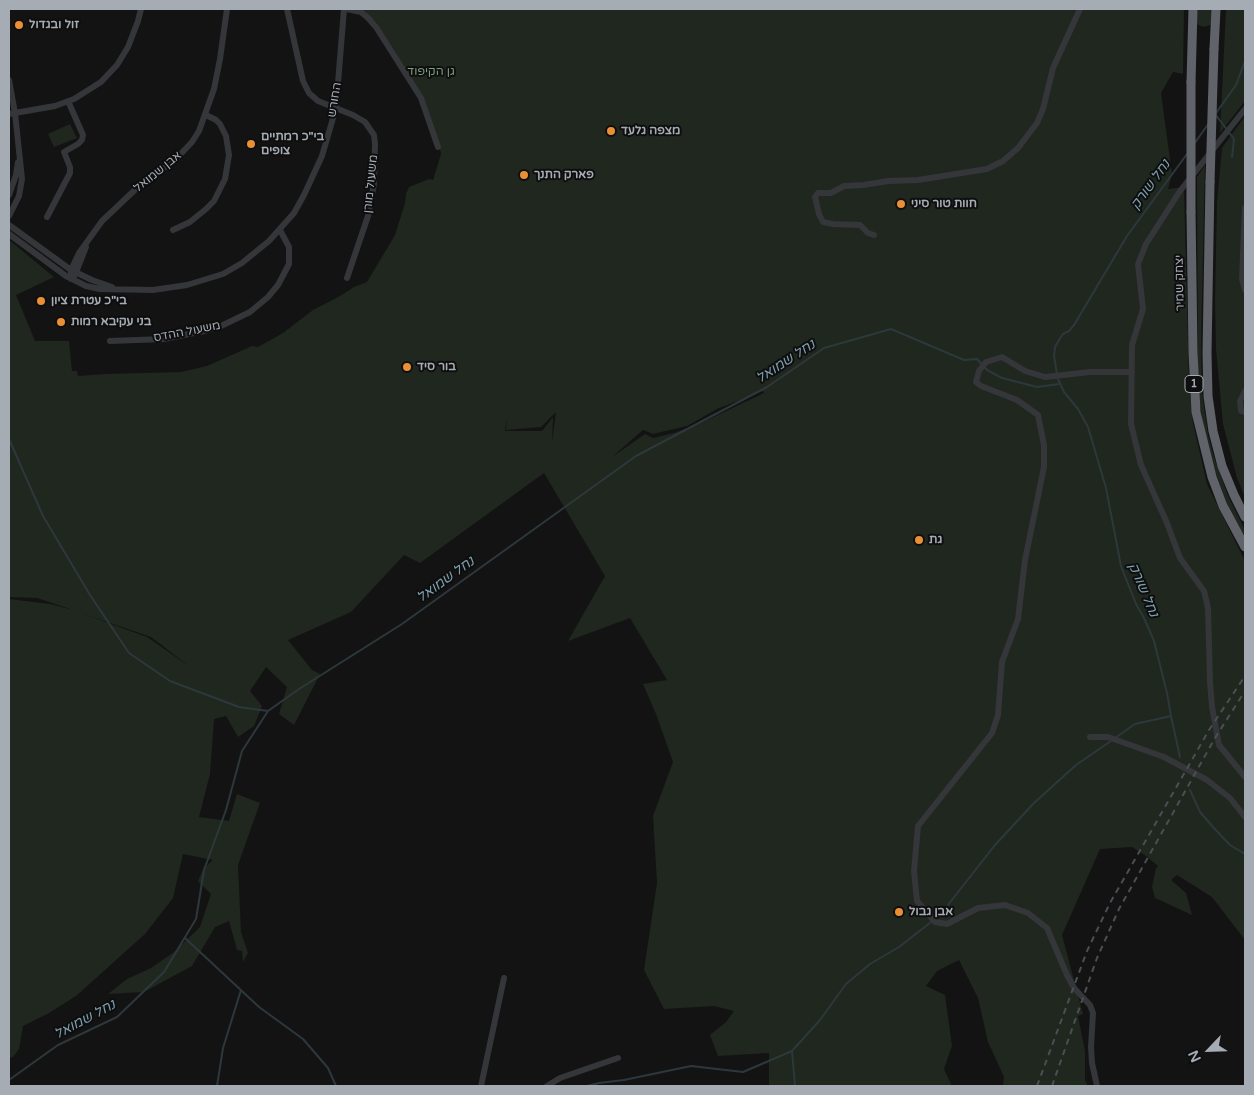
<!DOCTYPE html>
<html>
<head>
<meta charset="utf-8">
<style>
	body { margin:0 }
	#map { position:relative; width:1254px; height:1095px; overflow:hidden; background:#131314; font-family:"Varela Round",sans-serif }
	canvas { display:block }
	.frame { position:absolute; inset:0; border:10px solid #a5acb4; pointer-events:none }
	.north { position:absolute; left:1184px; top:1025px; width:50px; height:50px; -webkit-text-stroke:4px #0e0e0f; paint-order:stroke; rotate:246deg; font-size:14px; font-weight:700; line-height:20px; text-align:center; color:#a5acb4 }
	.north::after { content:''; display:block; margin:auto; width:18px; height:22px; background:#a5acb4; clip-path:polygon(50% 0,100% 100%,50% 72%,0 100%) }
</style>
</head>
<body>
<div id="map">
<canvas width="1254" height="1095"></canvas>
<div class="frame"></div>
<div class="north">N</div>
</div>
<script>
const context = document.querySelector('canvas').getContext('2d');
context.lineJoin = 'round';
function fillPath(path, color) { context.fillStyle = color; context.fill(path, 'evenodd'); }
const poly = rows => new Path2D(rows.map(r => 'M' + r).join(''));
function trace(path, color, width, dash) { context.strokeStyle = color; context.lineWidth = width; context.lineCap = dash ? 'butt' : 'round'; context.setLineDash(dash || []); context.stroke(path); }
function label(font, color, halo, rows, align = 'center') {
  context.font = font + ' "Varela Round",Heebo,sans-serif'; context.lineWidth = 4; context.setLineDash([]); context.textBaseline = 'middle'; context.strokeStyle = halo; context.fillStyle = color; for (const [text, x, y, turn = 0] of rows) {
    context.save(); context.translate(x, y); context.rotate((+turn || 0) * Math.PI / 180); context.textAlign = isNaN(turn) ? turn : align; if (halo) context.strokeText(text, 0, 0); context.fillText(text, 0, 0); context.restore();
  }
}
fillPath(poly([
	[358,9,1184,9,1183,74,1173,72,1161,93,1172,174,1168,189,1184,187,1189,383,1193,423,1207,484,1245,561,1245,940,1212,897,1177,875,1171,880,1186,893,1192,915,1155,898,1152,887,1156,868,1158,866,1146,856,1132,847,1100,849,1062,935,1083,1014,1078,1016,1085,1051,1085,1080,1088,1086,1003,1086,1004,1077,988,1042,978,998,959,960,937,971,926,986,945,995,952,1046,944,1069,952,1086,769,1086,769,1053,718,1056,710,1035,726,1022,734,1011,714,1006,664,1009,644,970,657,883,653,816,673,762,656,714,643,684,667,680,630,618,568,641,605,576,544,473,420,563,404,555,351,612,288,640,312,670,320,674,294,725,279,714,287,687,266,667,250,691,262,706,254,726,238,737,226,716,214,719,210,774,199,817,229,821,237,794,260,803,238,865,241,932,248,953,243,962,242,951,237,950,229,921,215,927,192,966,144,992,108,994,127,979,151,968,174,952,200,927,211,894,198,881,203,869,213,860,183,854,173,898,145,934,76,996,49,1013,23,1026,19,1049,13,1057,9,1058,9,599,50,604,73,610,37,598,9,597,9,240,54,277,16,295,35,341,69,341,72,371,77,371,78,376,106,374,181,372,207,366,252,346,258,347,283,333,313,310,340,296,354,287,367,282,395,235,405,203,406,194,409,187,429,179,433,180,441,154,439,144,421,94,376,22],
	[763,391,764,393,699,424,674,433,653,438,645,434,612,457,643,430,653,434,687,426,717,409],
	[556,412,552,442,553,417,542,431,505,431,507,418,506,430,541,427],
	[81,613,151,637,189,666,147,637],
	[1196,9,1212,9,1212,22,1210,25,1204,27,1198,25,1197,23],
	[1226,9,1245,9,1245,101,1220,133],
	[1245,116,1245,497,1237,478,1223,424,1216,349,1215,299,1217,202,1222,148],
	[70,124,77,138,54,147,48,134],
	[1205,165,1201,346,1202,393,1208,435,1213,454,1228,496,1245,530,1245,537,1231,513,1214,469,1204,429,1200,405,1198,370,1197,177]
]), '#1f271f');
trace(poly([
	[1216,113,1236,85,1245,61],
	[1215,114,1234,139,1232,157],
	[1194,144,1209,123],
	[1057,374,1054,356,1055,347,1059,340,1063,334,1069,331,1074,325,1127,236,1187,154],
	[1058,379,1064,392,1078,409,1088,427,1106,488,1121,566,1136,604,1144,618,1154,641,1167,693,1171,716,1180,757],
	[9,439,43,516,90,595,129,653,170,681,239,707,268,711],
	[1115,738,1135,724,1171,716],
	[1190,790,1200,812,1213,827,1230,845,1245,854],
	[185,938,259,1007,303,1039,328,1068,336,1086],
	[792,1051,795,1086],
	[9,1080,58,1045,117,1017,164,972,196,919,204,870,226,810,242,751,268,711,299,689,402,624,636,456,767,387,824,348,891,329,964,360,977,359,987,370,1002,378,1037,387,1059,384],
	[217,1086,223,1048,241,990],
	[587,1086,599,1083,624,1080,691,1066,743,1072,792,1051,820,1020,846,984,870,964,899,947,940,915,995,845,1034,803,1076,765,1111,741]
]), '#2d383c', 2);
trace(poly([
	[287,9,303,81,309,93,318,101,353,115,365,122,374,135,375,144,374,184,368,216,347,278],
	[347,9,361,12,368,18,376,27,421,98,438,147],
	[9,80,15,113,22,179,19,196,9,216],
	[1245,109,1180,191,1146,244,1138,264,1143,309,1132,345,1131,424,1141,465,1167,523,1180,558,1204,591,1208,608,1210,682,1212,707,1219,745,1245,777],
	[9,114,55,106,74,99,101,82,117,65,128,47,138,21,141,9],
	[9,195,16,175,18,162],
	[1245,208,1242,279,1245,290],
	[47,217,70,173,70,167,64,152,78,144,82,140,83,135,68,101],
	[9,225,71,270,92,280,112,287],
	[173,230,190,222,206,209,214,201,225,179,229,155,226,136,220,124,216,120,206,115],
	[9,234,66,276,86,286,100,289,153,290,187,285,223,274,242,263,269,241,294,213,304,195,322,156,336,108,344,9],
	[874,235,868,233,860,225,833,224,823,222,819,214,815,197,818,193,831,193,844,186,863,185,889,181,918,180,987,169,1003,161,1018,148,1037,123,1043,109,1053,68,1080,9],
	[75,275,86,247],
	[71,279,71,270,79,253,102,221,138,187,176,159,192,142,199,131,214,89,220,59,227,9],
	[110,341,164,339,204,331,221,326,250,312,268,297,278,285,289,264,289,247,280,230],
	[1245,391,1240,401,1241,411,1245,412],
	[1090,737,1108,737,1164,757,1207,780,1230,798,1245,817],
	[481,1086,504,978],
	[547,1086,560,1078,618,1058],
	[1097,1086,1092,1063,1091,1047,1093,1013,1090,1005,1074,988,1067,975,1047,928,1028,913,1005,905,978,908,947,924,935,922,917,901,914,871,918,826,992,733,998,715,1002,662,1018,619,1025,560,1044,467,1044,445,1038,415,1017,400,981,386,976,382,979,371,986,362,1002,357,1025,371,1045,377,1090,372,1132,372]
]), '#343639', 6);
trace(poly([
	[1214,49,1216,9],
	[1191,82,1193,9],
	[1210,182,1207,353,1208,396,1213,431,1222,466,1234,495,1245,517],
	[1191,212,1193,352,1196,412,1212,477,1223,506,1245,547]
]), '#60646a', 9);
trace(poly([
	[1037,1086,1087,951,1110,903,1209,730,1245,676],
	[1052,1086,1097,958,1119,909,1215,738,1245,691]
]), '#4b4e52', 2, [6, 5]);
trace(poly([
	[1210,182,1214,49],
	[1191,212,1191,82]
]), '#60646a', 9);
for (const [x, y, r, color] of [
	[19,25,5,"#e98f36"],
	[611,131,5,"#e98f36"],
	[251,144,5,"#e98f36"],
	[524,175,5,"#e98f36"],
	[901,204,5,"#e98f36"],
	[41,301,5,"#e98f36"],
	[61,322,5,"#e98f36"],
	[407,367,5,"#e98f36"],
	[919,540,5,"#e98f36"],
	[899,912,5,"#e98f36"]
]) { const dot = new Path2D(); dot.arc(x, y, r, 0, 2 * Math.PI); context.fillStyle = color; context.fill(dot); trace(dot, '#0e0e0f', 2); }
for (const [x, y, w] of [
	[1194,384,18]
]) { const box = new Path2D(); box.roundRect(x - w / 2, y - 8.5, w, 17, 4); context.fillStyle = '#0e0e0f'; context.fill(box); trace(box, '#a5acb4', 1); }
label('bold 11px', '#a5acb4', null, [
	["1",1194,384]
]);
label('bold 12px', '#a5acb4', '#0e0e0f', [
	["זול ובגדול",29,25],
	["מצפה גלעד",621,131],
	["בי\"כ רמתיים",261,137],
	["צופים",261,151],
	["פארק התנך",534,175],
	["חוות טור סיני",911,204],
	["בי\"כ עטרת ציון",51,301],
	["בני עקיבא רמות",71,322],
	["בור סיד",417,367],
	["גת",929,540],
	["אבן גבול",909,912]
], 'left');
label('12px', '#809f7d', '#0e0e0f', [
	["גן הקיפוד",431,72]
]);
label('12px', '#a5acb4', '#0e0e0f', [
	["החורש",335,100,-81],
	["אבן שמואל",158,172,-39],
	["משעול מורן",371,184,-84],
	["יצחק שמיר",1180,283,-91],
	["משעול ההדס",187,332,-11]
]);
label('italic 14px', '#7d9fae', '#0e0e0f', [
	["נחל שורק",1151,185,-54],
	["נחל שמואל",786,362,-33],
	["נחל שמואל",446,580,-36],
	["נחל שורק",1143,590,67],
	["נחל שמואל",85,1020,-28]
]);
</script>
</body>
</html>
